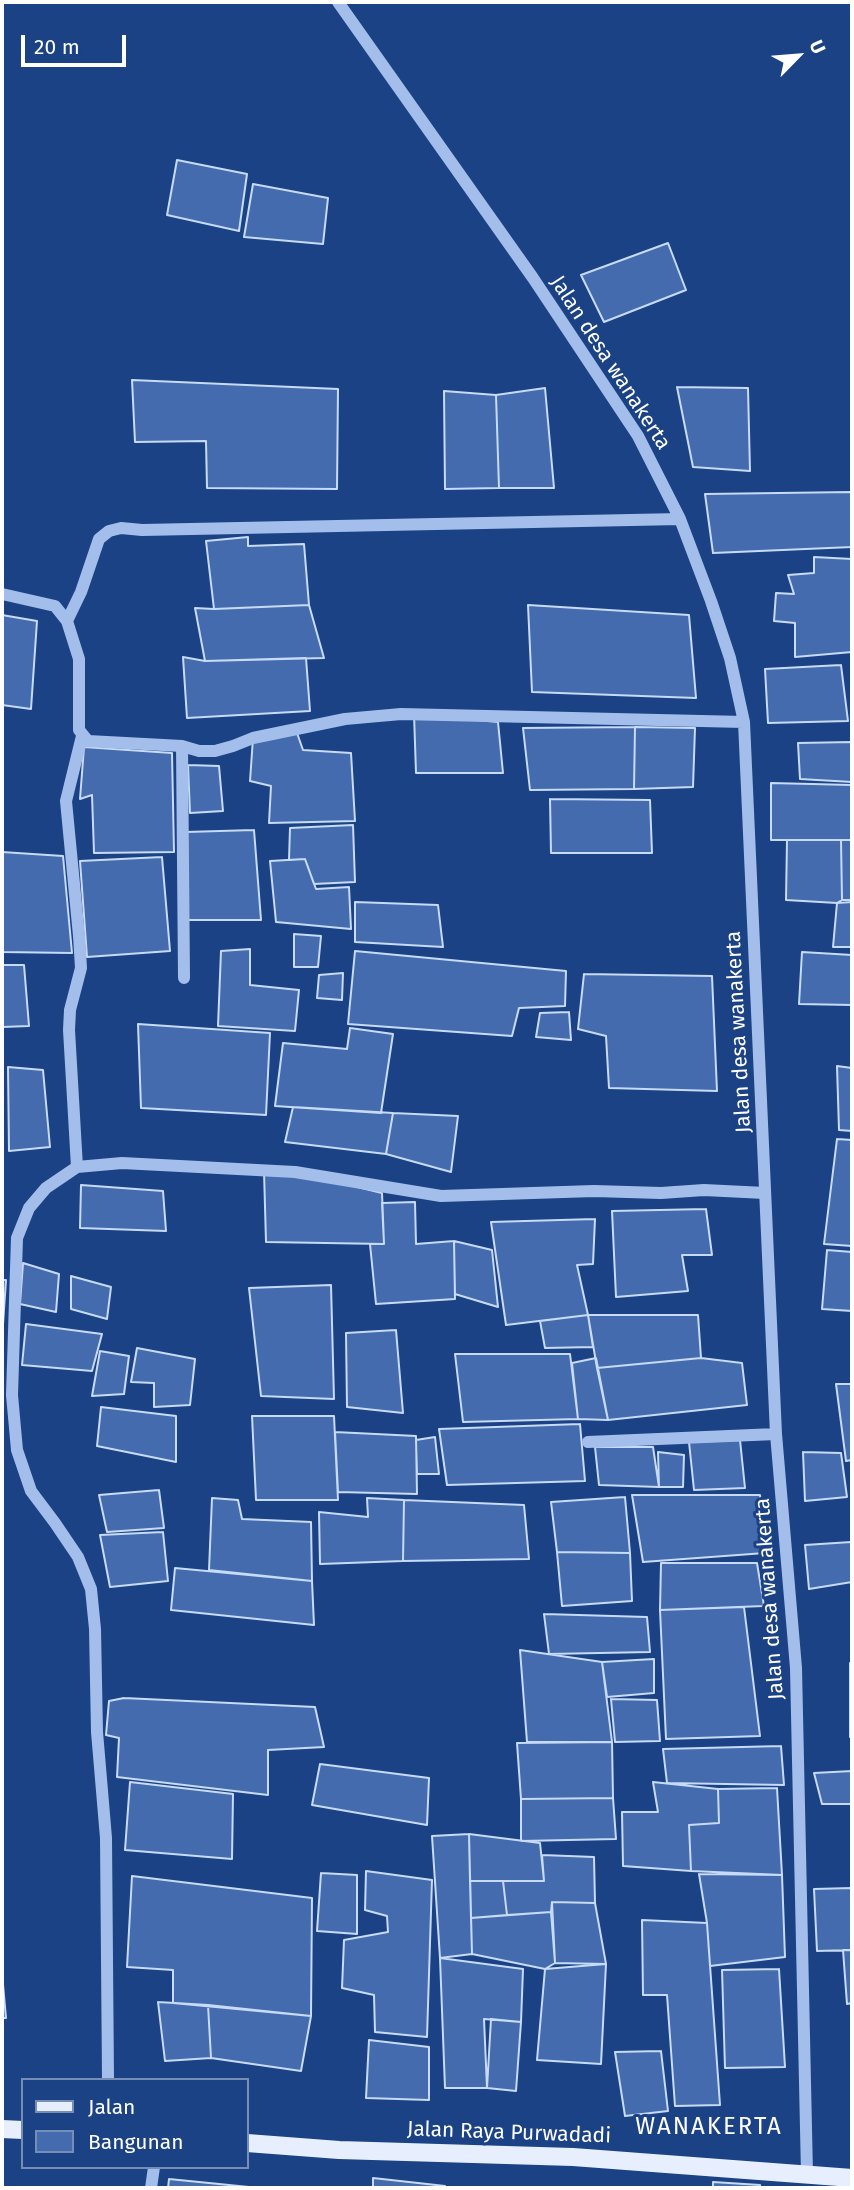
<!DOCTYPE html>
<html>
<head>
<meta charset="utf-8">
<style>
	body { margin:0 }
	#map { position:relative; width:854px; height:2190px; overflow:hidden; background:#1b4285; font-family:"Fira Sans",sans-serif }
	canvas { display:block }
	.frame { position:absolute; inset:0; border:4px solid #fff; pointer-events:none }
	.legend { position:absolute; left:21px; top:2078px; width:228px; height:91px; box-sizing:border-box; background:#1b4285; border:2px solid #768eb6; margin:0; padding:9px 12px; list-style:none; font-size:21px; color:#fff }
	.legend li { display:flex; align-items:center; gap:14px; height:35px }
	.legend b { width:35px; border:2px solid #768eb6 }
	.north { position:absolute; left:763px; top:21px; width:70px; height:70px; -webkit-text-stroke:5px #1b4285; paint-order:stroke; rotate:65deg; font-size:19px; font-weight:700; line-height:28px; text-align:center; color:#fff }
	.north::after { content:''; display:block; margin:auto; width:24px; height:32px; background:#fff; clip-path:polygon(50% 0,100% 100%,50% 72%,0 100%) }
	.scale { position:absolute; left:21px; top:35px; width:105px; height:32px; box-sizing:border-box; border:4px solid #fff; border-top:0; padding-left:9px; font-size:21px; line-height:24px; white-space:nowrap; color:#fff; -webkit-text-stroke:5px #1b4285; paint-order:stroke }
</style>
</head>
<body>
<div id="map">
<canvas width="854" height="2190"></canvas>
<div class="frame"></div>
<ul class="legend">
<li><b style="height:9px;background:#e7efff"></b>Jalan</li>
<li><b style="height:19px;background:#446bae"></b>Bangunan</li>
</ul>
<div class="north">U</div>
<div class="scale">20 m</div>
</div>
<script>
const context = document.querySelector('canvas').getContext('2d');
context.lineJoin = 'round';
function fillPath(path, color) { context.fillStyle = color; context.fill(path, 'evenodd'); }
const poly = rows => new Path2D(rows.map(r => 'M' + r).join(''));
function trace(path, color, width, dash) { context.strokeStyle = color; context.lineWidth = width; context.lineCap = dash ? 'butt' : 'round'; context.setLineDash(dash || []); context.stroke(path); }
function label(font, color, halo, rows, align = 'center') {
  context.font = font + ' "Fira Sans",sans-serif'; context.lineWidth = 6; context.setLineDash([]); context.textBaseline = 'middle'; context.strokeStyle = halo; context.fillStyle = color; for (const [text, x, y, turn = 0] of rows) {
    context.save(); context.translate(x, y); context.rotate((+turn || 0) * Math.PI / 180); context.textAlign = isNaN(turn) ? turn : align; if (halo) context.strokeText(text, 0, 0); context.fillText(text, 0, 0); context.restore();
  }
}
const building = poly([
	[177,160,247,174,239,231,167,215,177,160],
	[253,184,328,198,323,244,244,237,253,184],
	[668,243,686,290,604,322,581,275,668,243],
	[132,380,338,389,337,489,207,488,206,441,135,442,132,380],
	[677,387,748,388,750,471,693,467,677,387],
	[545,388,554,488,499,488,496,395,545,388],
	[444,391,496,395,499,488,445,489,444,391],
	[852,492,852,547,713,553,705,494,852,492],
	[248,537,248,546,304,544,309,605,214,609,206,541,248,537],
	[814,557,852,559,852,652,795,657,795,623,774,621,776,593,794,594,788,575,814,573,814,557],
	[309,605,324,658,205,661,195,608,214,609,309,605],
	[528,605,689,615,696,698,532,692,528,605],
	[2,615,37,621,31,709,2,705,2,615],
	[183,657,205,661,306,658,310,711,187,718,183,657],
	[841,665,848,721,768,723,765,669,841,665],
	[414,714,498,722,503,773,416,773,414,714],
	[635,727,634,789,530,790,523,728,635,727],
	[635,727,695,728,693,787,634,789,635,727],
	[297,733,303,750,351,753,355,821,269,823,271,786,250,781,253,738,297,733],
	[852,742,852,782,800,779,798,743,852,742],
	[84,747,172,753,174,852,94,853,92,795,80,799,84,747],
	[188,765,219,766,223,811,190,813,188,765],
	[771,783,852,785,852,840,771,840,771,783],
	[550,799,650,800,652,853,551,853,550,799],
	[353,825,355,882,314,884,305,859,289,860,290,828,353,825],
	[254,830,261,920,187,920,186,832,254,830],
	[787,840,841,840,842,900,837,903,786,900,787,840],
	[841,840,852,840,852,900,842,900,841,840],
	[2,852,63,856,72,953,2,952,2,852],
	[162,857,170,951,87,957,80,861,162,857],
	[305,859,316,889,349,887,351,929,276,922,270,861,305,859],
	[355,902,438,905,443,947,355,942,355,902],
	[852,902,852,947,833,947,837,903,852,902],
	[294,934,321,936,318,967,294,967,294,934],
	[250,949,250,985,299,990,295,1031,218,1026,221,951,250,949],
	[355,951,566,971,565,1006,519,1008,512,1036,348,1024,355,951],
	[802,952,852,955,852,1005,799,1004,802,952],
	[2,965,24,965,29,1026,2,1027,2,965],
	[343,973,342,1000,317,998,319,975,343,973],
	[584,974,712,976,717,1091,609,1088,606,1036,578,1029,584,974],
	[569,1012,571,1040,536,1037,540,1013,569,1012],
	[138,1024,270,1033,266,1115,141,1108,138,1024],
	[350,1028,393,1034,381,1113,275,1106,283,1043,347,1049,350,1028],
	[837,1066,852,1068,852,1131,839,1130,837,1066],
	[8,1067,43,1070,50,1147,9,1151,8,1067],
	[293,1107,393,1113,386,1154,285,1142,293,1107],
	[393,1113,458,1116,451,1172,386,1154,393,1113],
	[837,1139,852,1140,852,1246,824,1244,837,1139],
	[264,1171,295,1172,382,1193,384,1244,266,1242,264,1171],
	[81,1185,163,1191,166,1231,80,1228,81,1185],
	[415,1202,416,1244,454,1241,455,1299,376,1304,370,1244,384,1244,382,1203,415,1202],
	[706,1209,712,1255,682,1255,688,1291,616,1297,612,1211,706,1209],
	[595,1219,593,1264,577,1265,588,1315,506,1325,491,1222,595,1219],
	[454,1241,492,1250,498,1307,455,1294,454,1241],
	[827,1250,852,1252,852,1311,822,1309,827,1250],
	[23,1263,59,1274,56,1312,20,1304,23,1263],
	[71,1276,111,1287,107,1319,71,1309,71,1276],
	[2,1280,6,1280,2,1339,2,1280],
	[331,1285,334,1399,261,1396,249,1288,331,1285],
	[588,1315,593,1347,545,1348,540,1321,588,1315],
	[588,1315,698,1315,701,1358,597,1368,588,1315],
	[26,1324,102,1334,92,1371,22,1365,26,1324],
	[396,1330,403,1413,347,1407,346,1333,396,1330],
	[137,1348,195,1359,190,1405,154,1407,154,1383,131,1382,137,1348],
	[100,1351,129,1356,124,1394,92,1396,100,1351],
	[455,1354,570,1354,578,1419,463,1422,455,1354],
	[596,1358,608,1420,578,1419,572,1363,596,1358],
	[701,1358,742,1363,747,1405,608,1420,597,1368,701,1358],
	[836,1384,852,1384,852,1460,846,1461,836,1384],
	[101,1407,176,1416,176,1462,97,1446,101,1407],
	[252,1416,334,1416,338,1500,256,1500,252,1416],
	[580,1424,585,1481,447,1485,439,1429,580,1424],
	[335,1432,416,1436,417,1494,338,1492,335,1432],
	[435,1437,439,1474,417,1474,416,1440,435,1437],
	[740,1440,745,1488,694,1490,689,1442,740,1440],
	[595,1447,653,1447,659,1487,599,1485,595,1447],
	[658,1452,684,1455,683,1487,659,1487,658,1452],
	[803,1452,841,1453,847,1497,805,1501,803,1452],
	[159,1490,164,1528,107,1532,99,1495,159,1490],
	[632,1495,760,1495,765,1553,643,1562,632,1495],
	[625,1497,630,1553,557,1552,551,1502,625,1497],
	[212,1498,238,1500,242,1519,311,1522,312,1581,209,1570,212,1498],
	[367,1498,404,1500,403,1561,320,1564,319,1512,368,1517,367,1498],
	[404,1500,524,1505,529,1559,403,1561,404,1500],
	[163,1532,168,1581,110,1587,100,1535,163,1532],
	[851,1542,852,1582,809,1589,805,1545,851,1542],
	[557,1552,630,1553,632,1601,562,1606,557,1552],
	[661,1563,757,1563,764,1606,660,1610,661,1563],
	[175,1568,312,1581,314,1625,171,1610,175,1568],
	[744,1607,760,1736,666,1739,660,1610,744,1607],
	[544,1614,647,1617,650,1652,549,1654,544,1614],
	[520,1650,602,1662,612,1742,527,1742,520,1650],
	[654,1659,654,1693,607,1697,602,1662,654,1659],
	[850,1663,852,1664,852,1737,850,1737,850,1663],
	[124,1698,315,1707,324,1747,268,1750,268,1795,117,1777,119,1738,106,1735,109,1701,124,1698],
	[611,1699,657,1700,660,1741,615,1742,611,1699],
	[612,1742,613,1798,521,1799,517,1743,612,1742],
	[781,1746,784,1785,667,1783,663,1749,781,1746],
	[320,1764,429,1778,427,1825,312,1805,320,1764],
	[852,1771,852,1804,822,1804,814,1773,852,1771],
	[130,1782,233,1794,232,1859,125,1850,130,1782],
	[653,1782,718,1789,719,1823,689,1825,691,1871,623,1866,622,1812,658,1812,653,1782],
	[777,1788,782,1875,691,1871,689,1825,719,1823,718,1789,777,1788],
	[613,1798,616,1839,521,1841,521,1799,613,1798],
	[469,1834,472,1954,440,1958,432,1836,469,1834],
	[469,1834,540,1843,544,1881,470,1881,469,1834],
	[542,1855,594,1857,595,1903,552,1902,551,1912,507,1915,503,1881,544,1881,542,1855],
	[366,1871,432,1880,427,2037,375,2032,374,1995,342,1988,344,1940,388,1932,387,1916,365,1910,366,1871],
	[321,1873,357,1875,357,1934,317,1931,321,1873],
	[699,1874,782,1875,785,1957,710,1966,707,1923,699,1874],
	[132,1876,312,1898,311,2016,173,2003,173,1970,127,1967,132,1876],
	[470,1881,503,1881,507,1915,471,1918,470,1881],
	[852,1888,852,1950,817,1951,814,1889,852,1888],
	[552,1902,595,1903,606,1964,555,1963,552,1902],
	[551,1912,555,1963,545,1969,472,1954,471,1918,551,1912],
	[642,1920,707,1923,720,2105,675,2106,667,1995,643,1995,642,1920],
	[843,1950,852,1950,852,2003,847,2004,843,1950],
	[440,1958,523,1969,521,2022,484,2019,487,2088,445,2088,440,1958],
	[606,1964,601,2064,537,2060,545,1969,606,1964],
	[779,1969,785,2067,725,2068,722,1970,779,1969],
	[2,1973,6,2018,2,2018,2,1973],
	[158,2002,208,2005,211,2058,165,2061,158,2002],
	[208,2005,311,2016,301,2071,211,2058,208,2005],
	[491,2019,521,2022,516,2091,487,2088,491,2019],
	[369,2040,429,2047,429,2100,366,2098,369,2040],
	[661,2051,668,2111,625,2116,615,2052,661,2051],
	[373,2178,445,2186,445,2188,373,2188,373,2178],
	[169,2179,259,2188,168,2188,169,2179],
	[713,2182,760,2185,760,2188,713,2188,713,2182]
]);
fillPath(building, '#446bae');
trace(building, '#c7daf8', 2);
trace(poly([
	[338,2,533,278,638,436,680,519,711,601,730,658,744,722,776,1434,796,1668,807,2174],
	[2,594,55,606,67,621,79,659,79,730,88,741,182,746,199,751,215,751,233,746,253,738,345,719,401,714,744,722],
	[67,621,81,592,99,539,109,531,121,528,142,530,680,519],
	[182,746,184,978],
	[77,1167,69,1030,70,1010,81,968,79,936,66,801,82,736],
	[588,1442,776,1434],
	[108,2080,106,1838,97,1732,95,1629,91,1589,78,1557,55,1523,31,1491,17,1450,12,1395,17,1238,29,1208,46,1188,77,1167,122,1163,295,1172,441,1196,594,1191,661,1193,704,1190,765,1193],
	[151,2188,154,2167]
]), '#a3beeb', 12);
trace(poly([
	[2,2129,23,2130],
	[247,2143,339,2150,573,2157,852,2178]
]), '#e7efff', 18);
label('21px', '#fff', '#1b4285', [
	["Jalan desa wanakerta",610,363,57],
	["Jalan desa wanakerta",739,1032,-93],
	["Jalan desa wanakerta",770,1599,-94],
	["Jalan Raya Purwadadi",509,2133,2]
]);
context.letterSpacing = '2px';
label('24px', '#fff', '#1b4285', [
	["WANAKERTA",709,2127]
]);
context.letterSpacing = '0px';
</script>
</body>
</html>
